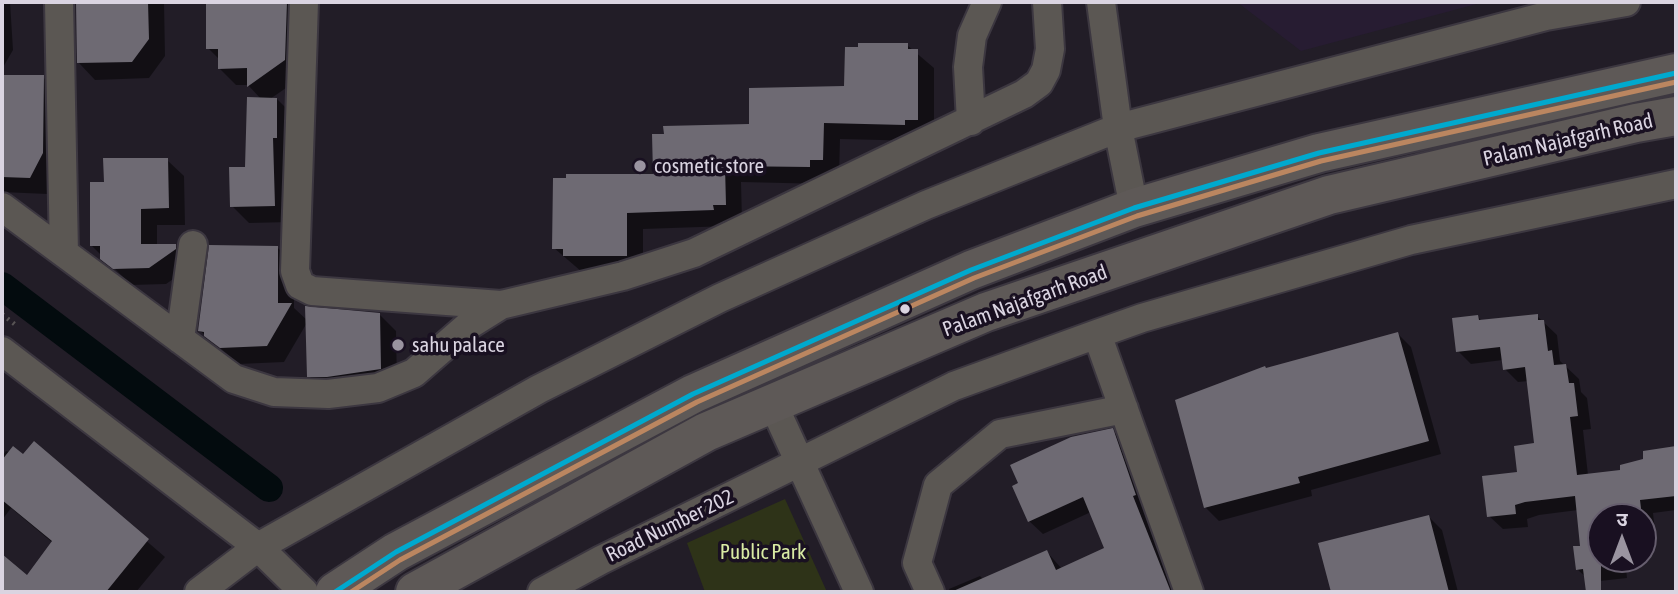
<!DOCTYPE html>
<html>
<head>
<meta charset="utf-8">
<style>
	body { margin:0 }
	#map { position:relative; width:1678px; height:594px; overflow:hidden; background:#221d27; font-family:"Asap Condensed","Noto Sans Devanagari",sans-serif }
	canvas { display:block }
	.frame { position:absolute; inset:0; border:4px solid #dad4e1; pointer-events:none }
	.north { position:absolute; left:1587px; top:503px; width:70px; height:70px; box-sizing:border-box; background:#191021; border:2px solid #665e6e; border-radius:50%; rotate:0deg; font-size:19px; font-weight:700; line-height:28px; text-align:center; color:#dad4e1 }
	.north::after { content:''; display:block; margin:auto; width:24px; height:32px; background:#9a94a0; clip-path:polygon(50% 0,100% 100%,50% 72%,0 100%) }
</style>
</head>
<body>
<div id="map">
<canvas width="1678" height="594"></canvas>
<div class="frame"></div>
<div class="north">उ</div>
</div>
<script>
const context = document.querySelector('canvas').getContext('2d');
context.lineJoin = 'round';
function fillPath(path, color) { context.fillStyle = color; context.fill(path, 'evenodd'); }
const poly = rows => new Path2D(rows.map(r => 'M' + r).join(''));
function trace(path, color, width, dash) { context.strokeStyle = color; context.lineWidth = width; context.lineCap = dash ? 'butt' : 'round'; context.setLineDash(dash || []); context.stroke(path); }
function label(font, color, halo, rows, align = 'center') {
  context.font = font + ' "Asap Condensed",sans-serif'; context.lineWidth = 7; context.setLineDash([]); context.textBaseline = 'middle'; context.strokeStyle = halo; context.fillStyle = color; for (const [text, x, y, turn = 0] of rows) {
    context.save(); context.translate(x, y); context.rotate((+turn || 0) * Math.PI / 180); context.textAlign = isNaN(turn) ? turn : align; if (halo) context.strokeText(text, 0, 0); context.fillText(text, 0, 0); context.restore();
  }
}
fillPath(poly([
	[1237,2,1484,2,1301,51]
]), '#271c32');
fillPath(poly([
	[785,499,827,592,705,592,687,543]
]), '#2e3318');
fillPath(poly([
	[2,2,10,2,13,50,2,69],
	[77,2,164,2,165,56,149,78,95,80,79,63],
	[208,2,306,2,302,77,270,99,277,99,294,116,291,222,249,223,232,206,247,168,261,99,248,85,236,85,219,68,219,59,208,48],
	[907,45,934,68,934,136,921,141,840,139,839,176,826,184,741,182,742,221,730,226,643,229,643,273,582,272,554,248,655,175,751,125,846,87],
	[2,76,43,77,60,94,60,170,47,194,2,192],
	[167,160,184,176,185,225,157,225,157,246,176,246,192,266,166,284,131,285,92,246,105,184],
	[277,247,294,264,294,308,308,321,379,314,396,331,397,385,326,393,309,376,308,321,284,362,239,364,200,331],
	[1477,316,1482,321,1537,316,1557,335,1560,361,1579,379,1581,392,1587,398,1591,429,1583,430,1588,475,1622,471,1676,450,1676,510,1653,513,1656,540,1643,541,1643,517,1601,517,1601,559,1625,559,1627,578,1591,582,1577,569,1582,547,1578,510,1539,515,1527,519,1528,527,1503,529,1489,516,1536,444,1529,381,1518,382,1505,369,1503,360,1471,364,1458,351],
	[1398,334,1411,347,1441,454,1311,490,1312,496,1219,521,1206,508,1177,401,1267,370],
	[1112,430,1126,444,1178,592,950,592,949,589,980,576,984,580,1047,552,1062,569,1106,549,1091,512,1043,534,1029,521],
	[34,444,165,557,136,592,2,592,2,556,27,577,53,543,11,508,2,520,2,456,6,451,23,457],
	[1429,517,1442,530,1458,592,1332,592,1320,544]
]), '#0007');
trace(poly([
	[2,286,269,488]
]), '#030b0e', 28);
fillPath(poly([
	[76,2,148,2,149,39,132,62,77,63],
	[206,2,287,2,285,60,247,87,247,68,218,69,218,49,206,49],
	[858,43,908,43,908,49,918,49,918,120,905,120,905,125,824,123,823,160,810,160,810,167,725,166,726,205,713,205,714,210,627,213,627,256,563,256,563,249,552,249,553,178,566,178,566,174,653,174,652,134,664,134,663,126,749,124,749,88,844,86,845,47,858,47],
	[2,75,44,75,43,153,30,178,2,177],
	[247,97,277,98,277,138,273,138,275,206,230,207,229,167,245,167],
	[103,158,168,158,169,208,141,209,141,244,176,244,176,249,149,268,113,269,100,259,100,246,90,246,90,182,104,182],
	[209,245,278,246,278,303,292,303,267,346,220,348,204,336,204,332,198,331],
	[305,306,380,313,381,369,327,377,307,377],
	[1538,314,1538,320,1544,320,1548,351,1552,350,1554,365,1566,364,1569,383,1574,383,1578,416,1570,417,1577,475,1620,470,1620,465,1643,459,1643,451,1676,446,1676,496,1640,500,1642,517,1601,517,1601,592,1586,592,1583,569,1576,570,1573,546,1580,546,1575,496,1525,502,1515,505,1516,514,1487,517,1482,476,1517,472,1514,446,1534,443,1525,367,1503,370,1500,347,1456,352,1452,318,1478,315,1479,320],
	[1398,332,1429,441,1298,477,1300,483,1204,508,1175,400,1265,366,1266,368],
	[1113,428,1136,495,1133,496,1171,592,951,592,1047,550,1056,570,1104,548,1083,497,1028,522,1012,486,1018,483,1010,465,1071,437],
	[34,441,149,539,106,592,2,592,2,554,27,575,52,541,2,500,2,460,13,446,23,454],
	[1429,515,1449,592,1331,592,1318,543]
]), '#6e6a73');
const minor = poly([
	[59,2,64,253],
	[304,2,295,271,300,285,312,291,501,305],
	[1101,2,1118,128,1134,208],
	[971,121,968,67,972,36,987,2],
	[2,207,234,379,274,392,328,394,378,388,414,373,469,325,501,305,623,276,694,253,1024,94,1039,83,1046,70,1050,49,1047,2],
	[1097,334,1189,592],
	[180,339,193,245],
	[2,351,258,547,304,592],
	[773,404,859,592],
	[199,592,258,547,539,389,720,298,926,205,1118,128,1546,16,1626,2],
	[542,592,601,560,954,386,1097,334,1142,318,1411,240,1676,184],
	[930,592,917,563,938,485,1000,434,1124,409]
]);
const secondary = poly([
	[335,592,396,552,693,394,971,270,1134,208,1319,153,1676,73],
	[415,592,706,432,986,312,1329,195,1636,123,1676,116]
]);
trace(minor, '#3c3740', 32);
trace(secondary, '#3c3740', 42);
trace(poly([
	[2,314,18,327]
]), '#585455', 4.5, [2, 5]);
trace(minor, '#5b5753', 28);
trace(secondary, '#5e5957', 38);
trace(poly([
	[335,592,396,552,693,394,971,270,1134,208,1319,153,1676,73]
]), '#00a9ce', 5);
trace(poly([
	[351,592,400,560,697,402,974,278,1137,216,1321,161,1676,82]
]), '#bb8660', 5);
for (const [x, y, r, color] of [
	[640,166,7,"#9a94a0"],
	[905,309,6,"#dad4e1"],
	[398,345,7,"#9a94a0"]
]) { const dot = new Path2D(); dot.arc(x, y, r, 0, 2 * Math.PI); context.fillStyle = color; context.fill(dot); trace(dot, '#191021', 2.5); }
label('21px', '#dad4e1', '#191021', [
	["Palam Najafgarh Road",1568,140,-13],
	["Palam Najafgarh Road",1025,301,-20],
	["Road Number 202",670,526,-26]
]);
label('21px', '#dad4e1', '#191021', [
	["cosmetic store",654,166],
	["sahu palace",412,345]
], 'left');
label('21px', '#d9eba4', '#191021', [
	["Public Park",763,552]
]);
</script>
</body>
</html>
